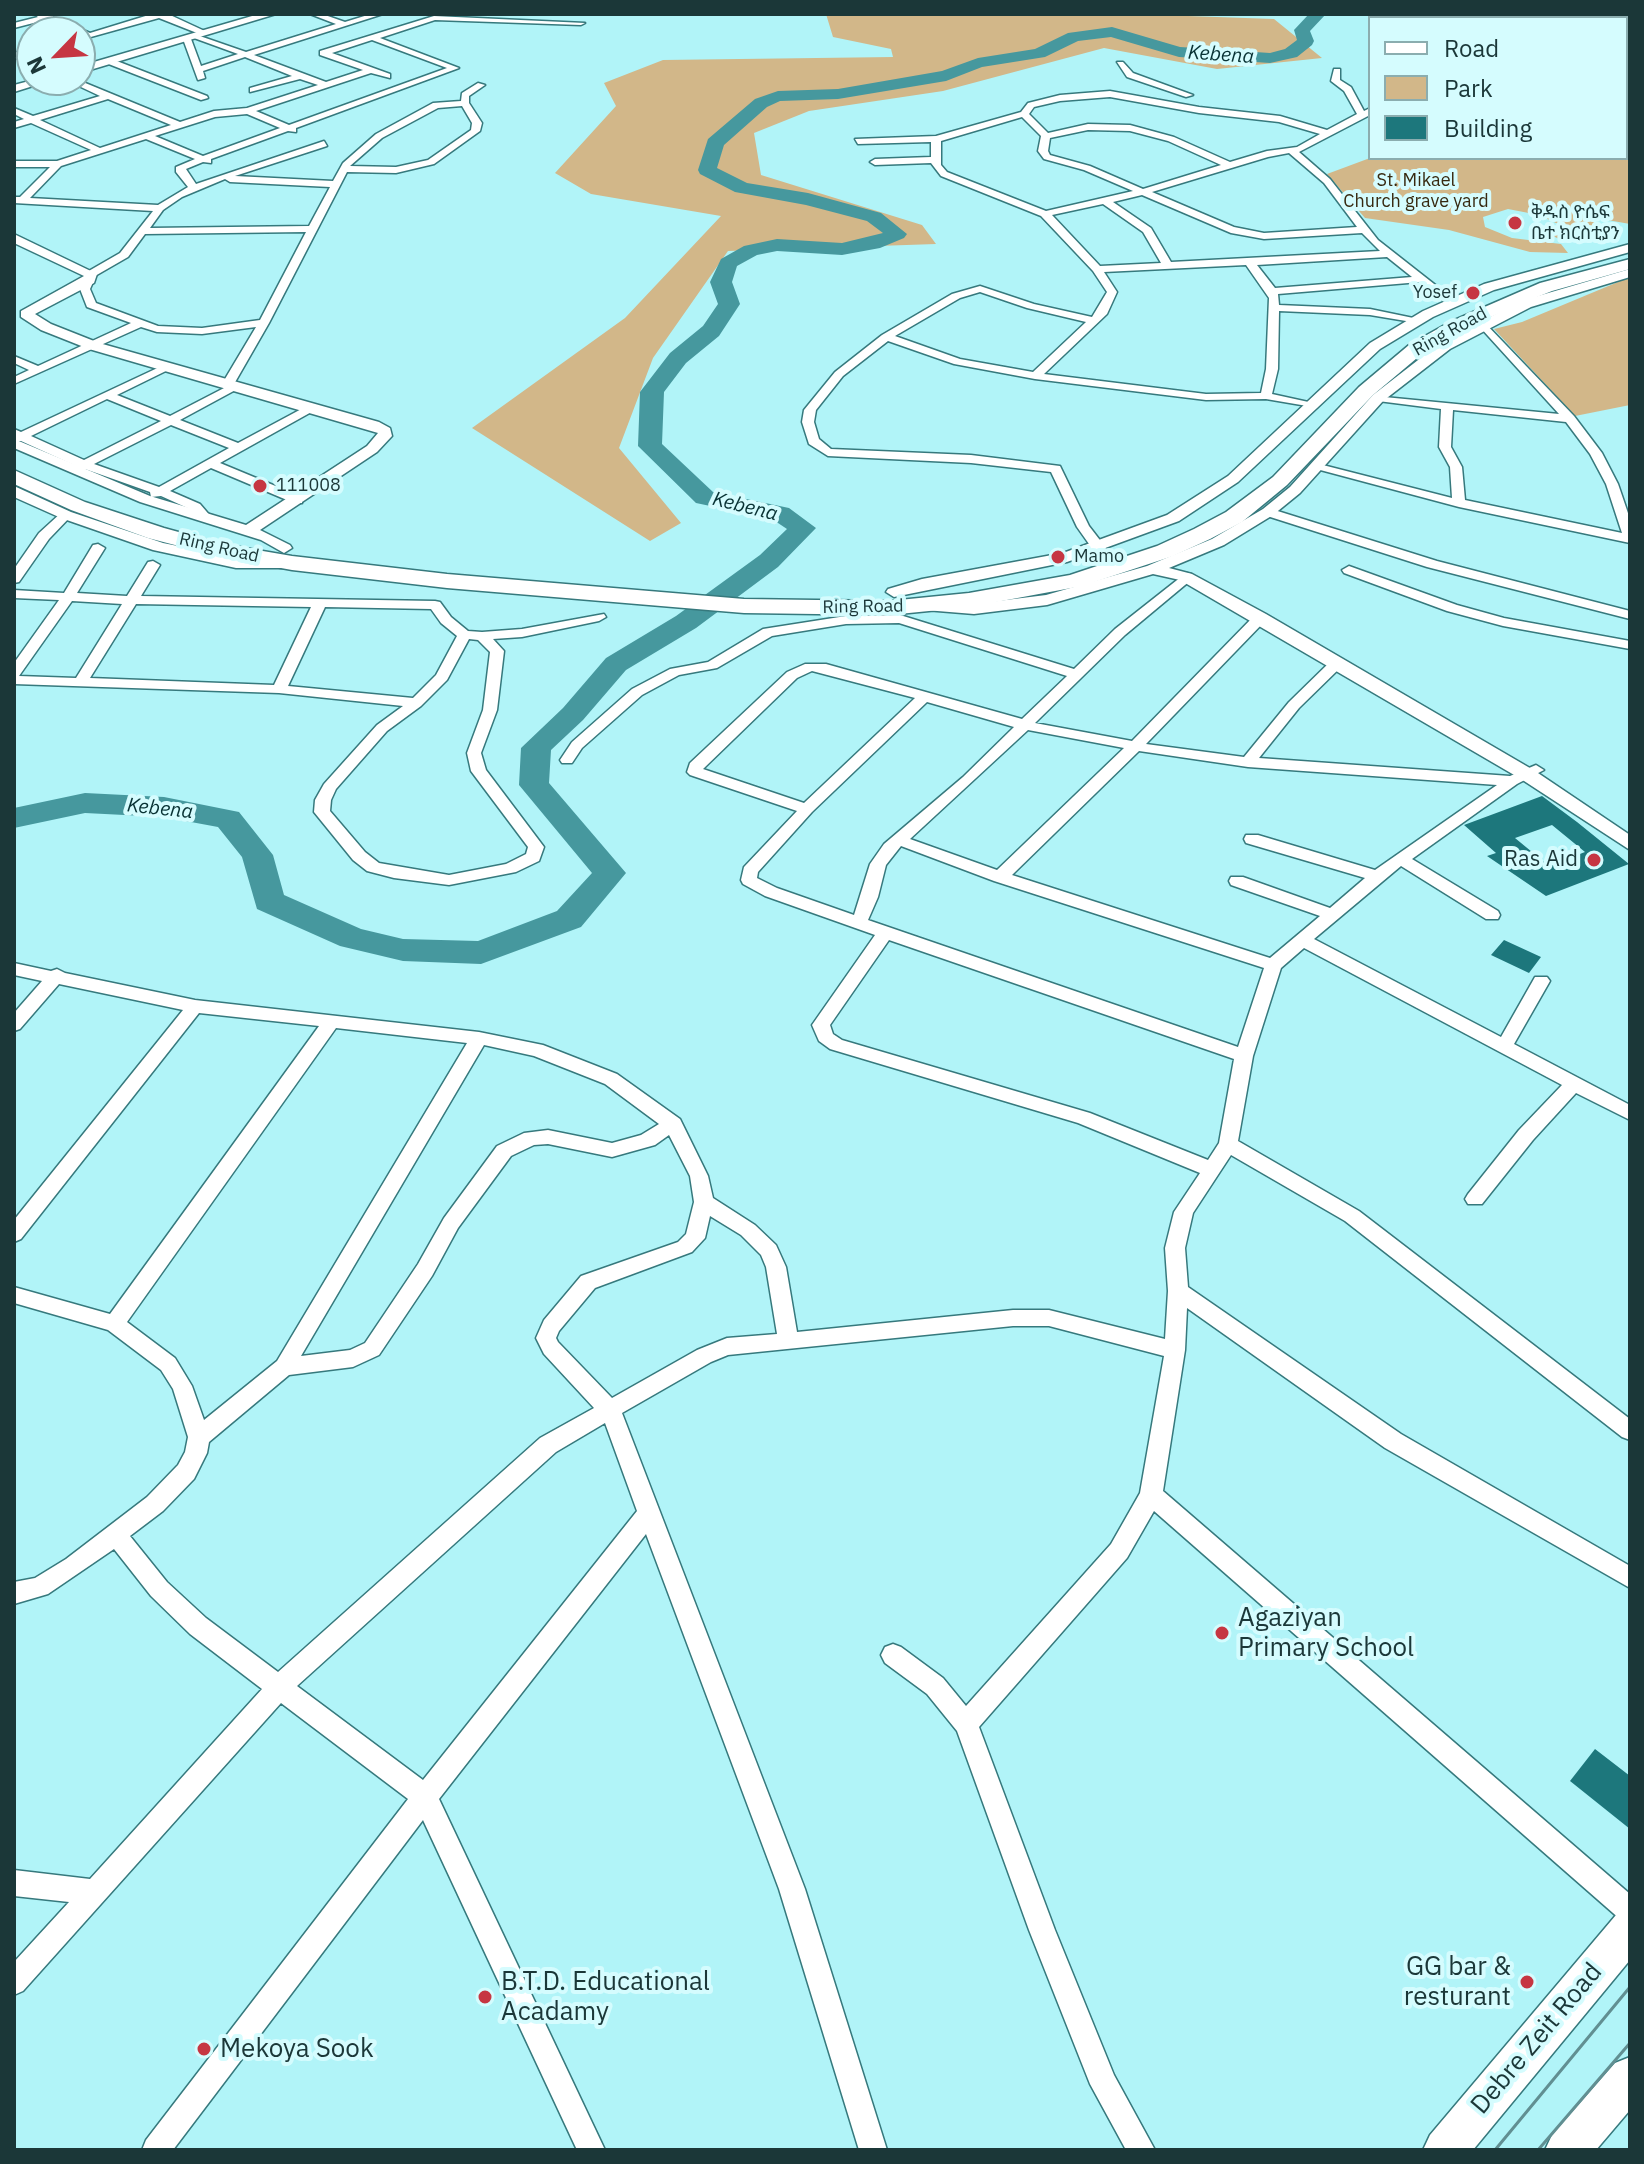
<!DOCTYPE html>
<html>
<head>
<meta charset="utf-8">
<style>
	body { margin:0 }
	#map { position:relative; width:1644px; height:2164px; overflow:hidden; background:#b1f4f8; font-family:"IBM Plex Sans",sans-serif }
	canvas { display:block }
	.frame { position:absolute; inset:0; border:16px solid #1b3738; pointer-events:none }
	.legend { position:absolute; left:1368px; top:16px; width:260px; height:144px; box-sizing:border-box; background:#d5fcfe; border:2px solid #8badaf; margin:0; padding:10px 14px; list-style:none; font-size:24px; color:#1b3738 }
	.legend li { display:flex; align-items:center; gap:16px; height:40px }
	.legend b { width:40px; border:2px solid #8badaf }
	.north { position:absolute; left:16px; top:16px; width:80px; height:80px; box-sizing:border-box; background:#d5fcfe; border:2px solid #8badaf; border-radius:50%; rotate:245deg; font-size:22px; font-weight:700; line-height:32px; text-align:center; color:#1b3738 }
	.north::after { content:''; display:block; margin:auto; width:28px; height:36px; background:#c63642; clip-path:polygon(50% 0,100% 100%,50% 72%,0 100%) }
</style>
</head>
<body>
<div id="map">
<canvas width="1644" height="2164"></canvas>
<div class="frame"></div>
<ul class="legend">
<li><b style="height:10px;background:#fff"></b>Road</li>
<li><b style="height:22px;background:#d2b789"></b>Park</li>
<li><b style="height:22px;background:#1d777c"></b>Building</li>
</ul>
<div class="north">N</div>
</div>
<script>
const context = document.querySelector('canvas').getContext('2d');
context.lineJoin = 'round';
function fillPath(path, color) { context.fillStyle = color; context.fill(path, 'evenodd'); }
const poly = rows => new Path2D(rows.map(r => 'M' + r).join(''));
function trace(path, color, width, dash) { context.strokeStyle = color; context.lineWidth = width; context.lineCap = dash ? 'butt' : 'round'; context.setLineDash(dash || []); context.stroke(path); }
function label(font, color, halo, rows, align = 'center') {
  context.font = font + ' "IBM Plex Sans","Noto Sans Ethiopic",sans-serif'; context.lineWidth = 8; context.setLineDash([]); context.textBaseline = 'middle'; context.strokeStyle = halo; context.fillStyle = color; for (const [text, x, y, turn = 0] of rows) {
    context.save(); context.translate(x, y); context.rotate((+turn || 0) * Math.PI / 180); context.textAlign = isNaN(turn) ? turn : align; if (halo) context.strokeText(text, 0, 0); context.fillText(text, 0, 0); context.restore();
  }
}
fillPath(poly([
	[826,14,1131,14,1274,19,1322,58,1217,69,1104,48,943,91,809,111,754,133,761,175,922,225,936,244,728,251,653,358,619,448,681,523,650,541,472,428,625,318,721,216,591,194,555,173,616,106,604,83,663,60,893,57,891,49,833,37],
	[1626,147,1630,147,1630,224,1596,218,1586,242,1565,242,1551,235,1558,224,1539,215,1508,209,1483,217,1485,227,1512,238,1561,244,1568,253,1530,252,1449,230,1365,218,1327,174,1370,158,1626,158],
	[1630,277,1630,405,1575,416,1494,329,1522,322]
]), '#d2b789');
fillPath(poly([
	[1309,14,1326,14,1310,31,1314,41,1312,45,1297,57,1270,63,1179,57,1111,37,1078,41,1045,57,982,67,946,81,838,99,780,101,767,107,724,145,717,168,747,183,808,193,881,213,907,234,904,238,880,248,842,255,777,251,757,255,737,266,732,282,740,304,719,336,686,363,664,392,662,444,713,492,789,508,816,528,778,567,696,628,626,670,583,720,551,750,549,783,626,873,581,927,481,964,403,961,340,946,257,909,242,857,218,827,164,817,85,813,14,828,14,808,85,793,164,797,239,812,273,855,284,895,361,929,403,939,478,941,557,911,592,873,519,785,521,748,563,708,606,658,676,616,760,555,787,529,772,519,696,503,638,446,640,392,670,353,703,326,718,304,710,282,721,259,744,246,777,239,842,243,883,233,867,221,806,205,735,192,700,174,698,170,708,139,755,99,778,91,838,89,942,71,978,58,1035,49,1068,33,1112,27,1180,47,1270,53,1285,49,1297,40,1294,30,1309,14],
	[1617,14,1630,14,1630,20,1619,17,1617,14]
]), '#46989e');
fillPath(poly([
	[1542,796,1577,822,1629,864,1546,896,1487,856,1496,853,1464,825],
	[1552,825,1585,852,1549,866,1515,838],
	[1504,940,1541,957,1529,973,1491,955],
	[1595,1749,1630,1776,1630,1829,1570,1781]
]), '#1d777c');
const minor = poly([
	[34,14,53,14,53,17,90,33,152,14,168,14,209,33,202,35,159,18,80,40,80,32,45,20,14,28,14,23,38,17,34,14],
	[310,14,322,14,345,22,371,14,383,14,254,55,326,82,363,70,320,55,320,51,434,16,585,23,581,25,435,20,380,38,459,68,296,128,296,132,288,131,211,159,211,163,203,162,186,169,196,184,324,141,327,146,235,176,333,181,343,163,376,134,433,103,461,101,462,93,478,83,485,85,469,96,469,103,482,123,480,131,434,164,396,173,347,172,269,323,234,384,241,387,180,420,238,443,307,406,315,406,315,410,220,463,302,497,302,503,294,503,211,468,170,491,200,504,212,518,206,522,192,510,161,496,151,497,150,492,85,469,75,470,74,465,21,441,14,441,14,429,21,432,166,364,172,367,170,369,117,395,170,416,226,387,222,384,256,327,202,334,157,332,141,327,14,384,14,377,29,370,14,363,14,356,38,366,131,323,87,307,80,289,85,278,94,280,90,289,96,303,158,326,202,328,260,320,306,232,145,234,128,257,95,276,87,276,87,272,120,253,153,211,14,203,14,197,20,197,50,167,14,167,14,161,57,161,91,150,31,123,14,128,14,122,24,119,14,114,14,108,33,116,100,96,66,80,78,80,180,122,214,111,247,108,318,85,300,79,250,92,250,88,292,76,245,57,203,71,205,78,198,80,183,39,187,37,191,39,201,66,238,54,194,38,194,34,246,52,336,24,310,14],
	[372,40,447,68,289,125,256,111,371,73,390,78,390,74,332,53,372,40],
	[108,99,171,125,100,148,40,120,108,99],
	[462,106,472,123,471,130,428,160,396,167,350,166,382,138,438,108,462,106],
	[247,114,280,128,203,156,155,136,215,117,247,114],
	[146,139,195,159,176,167,176,172,188,187,158,205,30,198,61,166,146,139],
	[225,179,230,182,330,187,309,226,150,228,163,210,182,197,225,179],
	[107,399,161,421,84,460,31,436,107,399],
	[171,425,229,448,159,487,94,464,171,425],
	[1447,14,1455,14,1454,18,1446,18,1447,14],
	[32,48,32,54,14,59,14,53,32,48],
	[109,58,207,96,208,98,201,100,106,63,109,58],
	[1117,62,1123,62,1133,73,1193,95,1186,97,1127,77,1117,62],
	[1334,69,1340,69,1340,80,1351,87,1364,111,1370,108,1370,115,1299,152,1330,179,1378,240,1457,302,1448,304,1420,282,1278,294,1279,305,1370,309,1423,320,1418,323,1370,315,1279,311,1278,369,1272,394,1313,403,1313,407,1266,399,1206,400,1035,379,954,364,888,341,843,376,816,410,814,422,819,439,831,449,971,455,1060,466,1089,526,1106,548,1099,552,1094,551,1077,527,1051,472,971,463,828,456,809,444,802,422,804,410,835,372,882,335,952,294,980,286,1034,304,1092,317,1107,292,1093,271,1041,216,941,176,931,163,875,165,870,162,875,159,931,157,931,142,858,144,855,139,936,136,1021,112,1028,103,1060,95,1110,91,1199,107,1280,116,1327,130,1357,114,1344,91,1331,81,1334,69],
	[1110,97,1199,113,1279,122,1320,134,1297,147,1267,151,1230,162,1174,137,1130,125,1088,124,1048,133,1029,114,1034,107,1060,101,1110,97],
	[1022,117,1041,136,1038,151,1044,159,1084,170,1133,191,1046,211,947,172,941,165,941,141,1022,117],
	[1088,130,1130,131,1168,141,1221,165,1143,189,1090,166,1050,155,1048,151,1050,138,1088,130],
	[1289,153,1324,183,1357,227,1264,233,1234,227,1152,192,1268,157,1289,153],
	[1142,195,1231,233,1264,239,1362,233,1380,251,1171,262,1151,228,1113,202,1142,195],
	[1103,204,1143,232,1161,263,1100,266,1052,215,1103,204],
	[1387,257,1412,277,1275,288,1257,265,1387,257],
	[1246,265,1269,298,1266,369,1261,393,1206,394,1044,374,1107,314,1117,292,1104,272,1246,265],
	[980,292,1027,308,1086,322,1033,372,960,359,895,336,960,298,980,292],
	[1626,114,1630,115,1630,121,1626,120,1626,114],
	[1483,321,1574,416,1602,453,1618,484,1630,519,1630,543,1459,507,1309,467,1315,463,1452,498,1450,467,1439,447,1441,409,1378,401,1372,398,1374,396,1559,414,1479,326,1478,324,1483,321],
	[1453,410,1566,422,1590,454,1606,484,1622,533,1465,500,1462,467,1451,447,1453,410],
	[1268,508,1437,561,1630,611,1630,619,1427,567,1264,515,1264,509,1268,508],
	[62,512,72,515,49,539,19,582,14,583,14,569,39,533,62,512],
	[98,544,105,548,77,593,127,596,148,562,153,561,160,565,141,596,435,601,440,602,451,617,468,631,482,632,522,629,604,614,606,617,599,621,522,637,493,639,504,651,497,710,481,753,486,770,544,847,539,861,516,872,449,885,394,878,367,871,353,860,314,812,315,800,324,784,377,725,403,706,279,693,14,684,14,663,59,600,14,598,14,590,64,593,93,545,98,544],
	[72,601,122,604,76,678,19,676,72,601],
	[136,604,311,607,274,685,90,678,136,604],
	[325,607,431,609,441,623,457,636,436,675,413,698,288,686,325,607],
	[469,639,478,640,490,652,483,710,467,753,471,771,528,847,526,854,506,864,449,875,379,863,365,852,330,811,331,800,336,789,387,731,421,706,447,680,469,639],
	[1349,566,1457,605,1504,618,1630,641,1630,649,1503,626,1447,611,1344,573,1342,570,1349,566],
	[1186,573,1191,574,1191,580,1125,635,1035,723,1132,741,1255,615,1260,614,1267,618,1265,621,1146,744,1244,757,1289,702,1332,660,1337,659,1342,660,1342,666,1299,708,1259,758,1510,776,1536,765,1544,770,1517,784,1412,859,1498,911,1500,915,1498,919,1486,919,1401,866,1314,939,1501,1037,1535,977,1547,977,1550,981,1514,1044,1630,1105,1630,1120,1576,1093,1533,1140,1482,1204,1468,1204,1465,1199,1468,1194,1519,1130,1562,1085,1304,948,1281,968,1253,1056,1238,1141,1359,1211,1630,1419,1630,1440,1622,1437,1345,1221,1231,1155,1193,1213,1185,1248,1188,1287,1401,1434,1630,1566,1630,1588,1385,1448,1187,1308,1185,1350,1163,1491,1630,1894,1630,1924,1621,1920,1154,1511,1127,1558,979,1727,1055,1930,1114,2075,1155,2150,1126,2150,1090,2084,1029,1930,957,1731,927,1694,885,1663,881,1655,885,1647,893,1644,901,1647,943,1678,966,1706,1111,1544,1140,1493,1164,1356,1049,1326,1013,1326,728,1355,711,1362,622,1413,805,1889,887,2150,859,2150,779,1889,646,1534,439,1799,605,2150,577,2150,423,1820,173,2150,142,2150,146,2140,408,1799,281,1703,23,1991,14,1995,14,1962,69,1902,14,1896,14,1870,90,1879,262,1689,190,1634,151,1596,114,1549,48,1594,14,1604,14,1582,35,1578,66,1559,147,1497,178,1465,185,1452,188,1437,173,1389,161,1370,108,1330,14,1303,14,1287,110,1314,319,1026,199,1013,21,1239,14,1242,14,1220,183,1010,59,984,20,1029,14,1031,14,1013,42,981,14,975,14,963,51,971,57,969,65,973,195,1000,479,1032,543,1045,617,1074,680,1119,708,1176,713,1198,755,1225,776,1245,786,1267,797,1332,1013,1310,1049,1310,1165,1339,1168,1291,1165,1248,1174,1212,1200,1173,1078,1123,830,1049,819,1041,812,1025,875,935,765,896,743,884,741,880,744,867,797,811,690,775,687,772,690,763,787,672,805,664,826,664,1022,719,1067,676,899,623,846,624,772,636,717,668,679,675,642,695,582,748,572,763,562,763,560,760,572,742,632,689,670,669,708,662,763,629,846,616,900,615,1074,669,1115,629,1186,573],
	[812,671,915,698,804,803,703,769,797,678,812,671],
	[927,702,1014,727,963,777,884,844,870,864,854,915,777,888,757,878,758,872,812,812,927,702],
	[1028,730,1124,748,997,870,910,839,1028,730],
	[1139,751,1248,767,1497,785,1375,870,1258,835,1246,835,1244,839,1246,843,1365,878,1330,908,1243,877,1231,877,1229,881,1231,885,1320,916,1270,958,1012,875,1139,751],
	[901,846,994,881,1264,968,1238,1047,868,920,878,897,886,865,901,846],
	[889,940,1234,1059,1219,1143,1208,1160,1090,1113,842,1040,833,1034,830,1025,889,940],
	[336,1028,467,1043,277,1361,204,1420,192,1386,175,1358,127,1322,336,1028],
	[484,1045,534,1056,605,1084,659,1124,641,1135,612,1143,548,1130,524,1133,497,1146,444,1218,418,1264,365,1343,350,1350,301,1356,484,1045],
	[669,1135,690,1176,694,1202,686,1234,678,1242,581,1276,544,1320,536,1338,544,1354,594,1408,540,1438,278,1672,206,1618,167,1582,130,1536,163,1511,194,1479,207,1453,209,1442,289,1375,353,1367,379,1355,432,1276,458,1228,511,1156,534,1145,548,1144,612,1157,655,1145,669,1135],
	[710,1216,741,1235,761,1255,766,1267,777,1334,727,1338,697,1350,612,1398,558,1342,556,1338,559,1331,595,1288,692,1252,705,1238,710,1216],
	[605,1423,637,1511,423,1780,297,1686,556,1452,605,1423]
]);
const tertiary = poly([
	[14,234,97,274,94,283,35,314,51,324,99,343,379,422,390,428,392,436,377,452,260,530,290,545,292,548,284,553,261,540,140,502,14,448,14,439,150,496,246,525,367,446,378,433,89,349,41,330,21,317,21,311,84,276,14,243,14,234],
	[1630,244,1630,252,1494,290,1433,317,1380,349,1238,482,1179,521,1067,562,894,597,886,592,888,589,922,579,1063,553,1167,515,1228,476,1370,343,1423,311,1484,284,1630,244],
	[1630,269,1630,277,1531,307,1450,349,1383,401,1300,493,1273,515,1224,545,1169,568,1192,574,1266,614,1535,771,1630,835,1630,850,1521,779,1180,580,1153,574,1047,605,974,614,925,610,917,605,925,600,974,604,1046,595,1147,566,1212,539,1263,509,1290,487,1373,395,1440,343,1521,301,1630,269],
	[14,486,71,512,163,543,236,558,288,558,296,563,288,568,236,568,153,550,61,518,14,497,14,486]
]);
const secondary = poly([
	[259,14,276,14,80,73,80,66,259,14],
	[33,80,52,80,14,92,14,85,33,80]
]);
const primary = poly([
	[1630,1909,1630,1960,1473,2150,1423,2150,1430,2135,1616,1915,1630,1909],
	[1630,2057,1630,2110,1596,2150,1545,2150,1552,2135,1615,2063,1630,2057]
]);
const trunk = poly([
	[1630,259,1630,269,1552,291,1522,303,1462,330,1423,353,1373,395,1287,485,1242,522,1210,539,1173,556,1082,586,969,607,889,615,744,613,447,588,292,570,221,557,148,538,71,510,14,484,14,470,85,502,164,528,222,544,292,556,447,574,744,599,889,601,969,593,1070,575,1157,546,1194,529,1226,512,1273,477,1359,387,1409,345,1450,322,1540,283,1630,259]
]);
trace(minor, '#36797d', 3);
trace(tertiary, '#36797d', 3);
trace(secondary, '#36797d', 3);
trace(primary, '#36797d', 3);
trace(trunk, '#36797d', 3);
fillPath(minor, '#fff');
fillPath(tertiary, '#fff');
fillPath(secondary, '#fff');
fillPath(primary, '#fff');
fillPath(trunk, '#fff');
trace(poly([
	[1495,2150,1630,1987],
	[1538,2150,1630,2043]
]), '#618f92', 3);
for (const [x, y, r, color] of [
	[1515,223,8,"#c63642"],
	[1473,293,8,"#c63642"],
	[260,486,8,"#c63642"],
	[1058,557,8,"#c63642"],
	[1594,860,8,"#c63642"],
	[1222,1633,8,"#c63642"],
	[1527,1982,8,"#c63642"],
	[485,1997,8,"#c63642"],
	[204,2049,8,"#c63642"]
]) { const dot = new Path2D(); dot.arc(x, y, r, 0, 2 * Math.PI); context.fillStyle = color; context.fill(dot); trace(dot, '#d5fcfe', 3); }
label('18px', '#372910', '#d5fcfe', [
	["St. Mikael",1416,181],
	["Church grave yard",1416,202]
]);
label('18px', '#1b3738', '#d5fcfe', [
	["ቅዱስ ዮሴፍ",1531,213],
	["ቤተ ክርስቲያን",1531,234],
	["Yosef",1457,293,"right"],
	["111008",276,486],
	["Mamo",1074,557]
], 'left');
label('18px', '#1b3738', '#d5fcfe', [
	["Ring Road",1450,332,-29],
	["Ring Road",219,548,13],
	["Ring Road",863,607,-1]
]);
label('italic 20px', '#083234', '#d5fcfe', [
	["Kebena",1221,55,4],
	["Kebena",745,507,14],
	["Kebena",160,809,6]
]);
label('22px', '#1b3738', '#d5fcfe', [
	["Ras Aid",1578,860]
], 'right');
label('26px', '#1b3738', '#d5fcfe', [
	["Agaziyan",1238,1618],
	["Primary School",1238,1648],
	["GG bar &",1511,1967,"right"],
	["resturant",1511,1997,"right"],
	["B.T.D. Educational",501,1982],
	["Acadamy",501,2012],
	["Mekoya Sook",220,2049]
], 'left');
label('26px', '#1b3738', '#d5fcfe', [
	["Debre Zeit Road",1537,2039,-50]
]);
</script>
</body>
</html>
